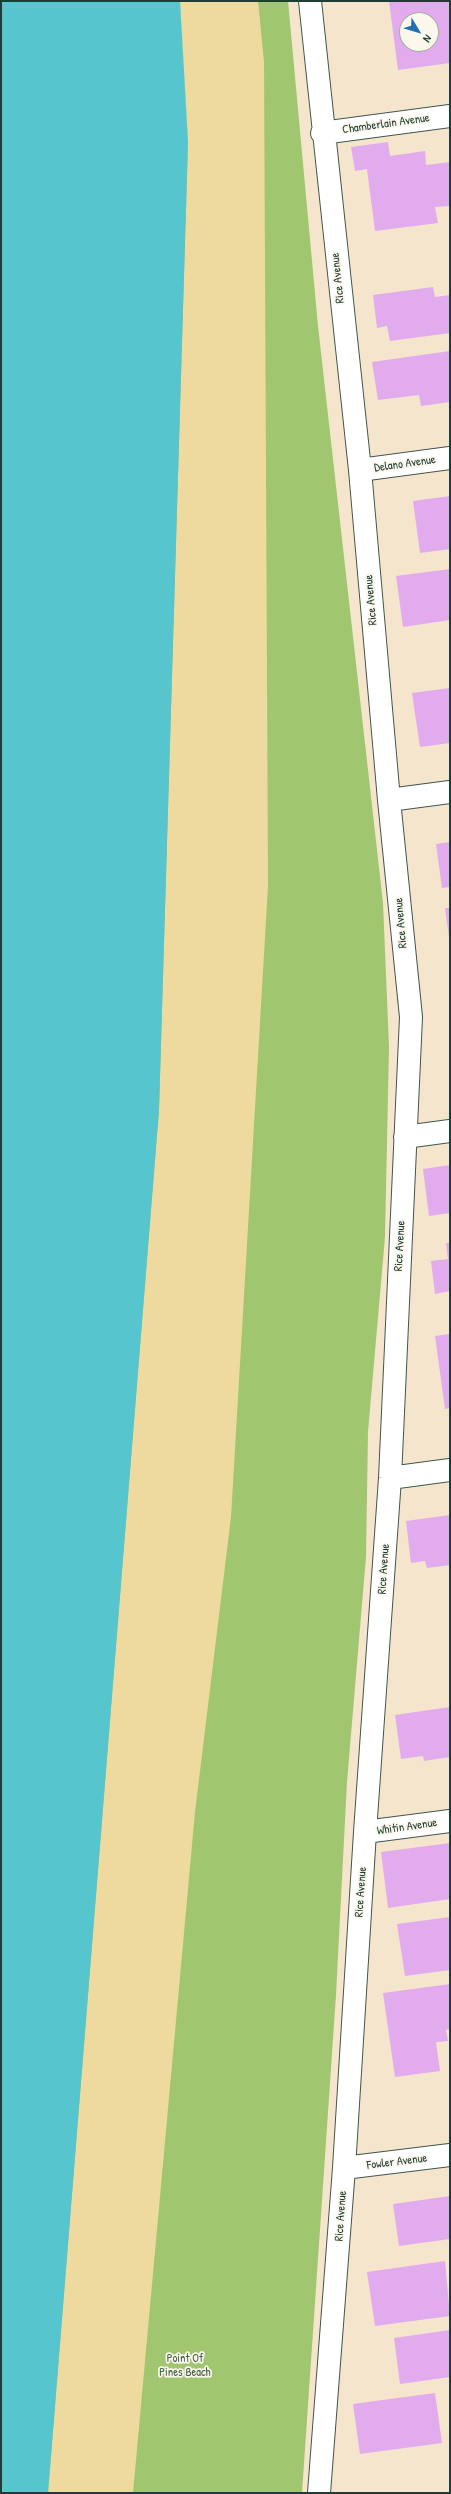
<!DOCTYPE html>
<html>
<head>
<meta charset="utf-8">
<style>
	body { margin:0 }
	#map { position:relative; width:451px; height:2494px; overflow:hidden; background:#f5e5cd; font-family:"Patrick Hand",sans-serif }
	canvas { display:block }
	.frame { position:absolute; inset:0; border:2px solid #1f3d34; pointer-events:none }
	.north { position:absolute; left:399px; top:12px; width:40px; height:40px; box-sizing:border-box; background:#fbf7ec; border:1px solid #a3ada2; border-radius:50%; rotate:128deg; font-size:11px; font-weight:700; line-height:16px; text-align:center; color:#1f3d34 }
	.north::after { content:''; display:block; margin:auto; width:14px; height:18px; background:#1f6fb2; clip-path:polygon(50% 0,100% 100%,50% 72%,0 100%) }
</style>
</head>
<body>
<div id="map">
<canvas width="451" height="2494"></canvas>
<div class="frame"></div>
<div class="north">N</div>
</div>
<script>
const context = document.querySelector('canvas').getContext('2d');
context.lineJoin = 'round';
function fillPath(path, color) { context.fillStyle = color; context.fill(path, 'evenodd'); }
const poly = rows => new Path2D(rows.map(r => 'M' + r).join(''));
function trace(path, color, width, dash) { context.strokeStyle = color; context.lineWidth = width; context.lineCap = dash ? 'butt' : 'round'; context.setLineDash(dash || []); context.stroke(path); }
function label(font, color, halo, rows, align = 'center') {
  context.font = font + ' "Patrick Hand",sans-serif'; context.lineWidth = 3.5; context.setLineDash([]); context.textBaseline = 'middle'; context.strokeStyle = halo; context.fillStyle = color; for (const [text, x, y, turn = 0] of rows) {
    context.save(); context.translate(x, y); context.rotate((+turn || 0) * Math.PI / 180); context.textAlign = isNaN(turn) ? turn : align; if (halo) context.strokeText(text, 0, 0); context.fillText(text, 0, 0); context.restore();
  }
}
fillPath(poly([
	[180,1,288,1,318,326,383,903,389,1047,385,1237,368,1432,366,1557,347,1782,336,1995,302,2493,48,2493,188,142]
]), '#a1c670');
fillPath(poly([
	[180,1,258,1,264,62,268,886,231,1517,195,1812,133,2493,48,2493,159,1110,188,142]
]), '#eeda9e');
fillPath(poly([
	[1,1,180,1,188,142,159,1110,48,2493,1,2493]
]), '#57c5cd');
fillPath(poly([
	[389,1,450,1,450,63,398,70],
	[407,20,431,20,431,44,407,44],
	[388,142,390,156,425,151,426,165,450,162,450,206,435,207,438,223,375,231,367,169,355,171,351,147],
	[433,287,435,297,450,295,450,333,390,341,387,326,377,328,373,295],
	[450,351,450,402,421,406,419,395,378,400,372,362],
	[450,496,450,549,420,553,413,501],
	[450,569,450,620,403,627,396,576],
	[450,688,450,743,420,747,412,693],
	[450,842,450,887,442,888,436,844],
	[445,908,450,908,450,937,449,937],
	[450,1165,450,1213,429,1216,423,1169],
	[446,1243,450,1243,450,1291,435,1294,431,1261,448,1259],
	[450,1334,450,1408,445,1409,435,1336],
	[450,1515,450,1565,427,1568,425,1561,411,1563,406,1521],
	[450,1707,450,1757,424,1761,423,1756,401,1759,395,1715],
	[450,1843,450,1899,388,1908,381,1852],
	[450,1917,450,1970,405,1976,397,1924],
	[450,1984,450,2029,446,2030,448,2041,436,2042,440,2071,395,2077,383,1993],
	[450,2196,450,2239,399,2246,393,2204],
	[445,2261,450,2316,375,2326,367,2272],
	[450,2330,450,2377,400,2384,394,2338],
	[435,2393,442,2443,360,2454,353,2404]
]), '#e2abee');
const minor = poly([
	[310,1,360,470,389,800,411,1017,390,1478,365,1832,344,2168,319,2493],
	[322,133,450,116],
	[360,470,450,458],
	[389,800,450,792],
	[405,1137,450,1131],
	[390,1478,450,1470],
	[365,1832,450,1821],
	[344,2168,450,2155]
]);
trace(minor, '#3f564b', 24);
trace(minor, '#fff', 22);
label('12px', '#1f3d34', '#fbf7ec', [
	["Chamberlain Avenue",386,124,-8],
	["Rice Avenue",338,278,-96],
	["Delano Avenue",405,464,-8],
	["Rice Avenue",371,600,-95],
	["Rice Avenue",401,923,-95],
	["Rice Avenue",400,1246,-87],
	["Rice Avenue",384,1569,-86],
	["Whitin Avenue",407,1827,-8],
	["Rice Avenue",361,1892,-86],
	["Fowler Avenue",397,2162,-7],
	["Rice Avenue",341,2216,-86]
]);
label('12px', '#405f43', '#fbf7ec', [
	["Point Of",185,2359],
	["Pines Beach",185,2373]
]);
</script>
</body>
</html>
